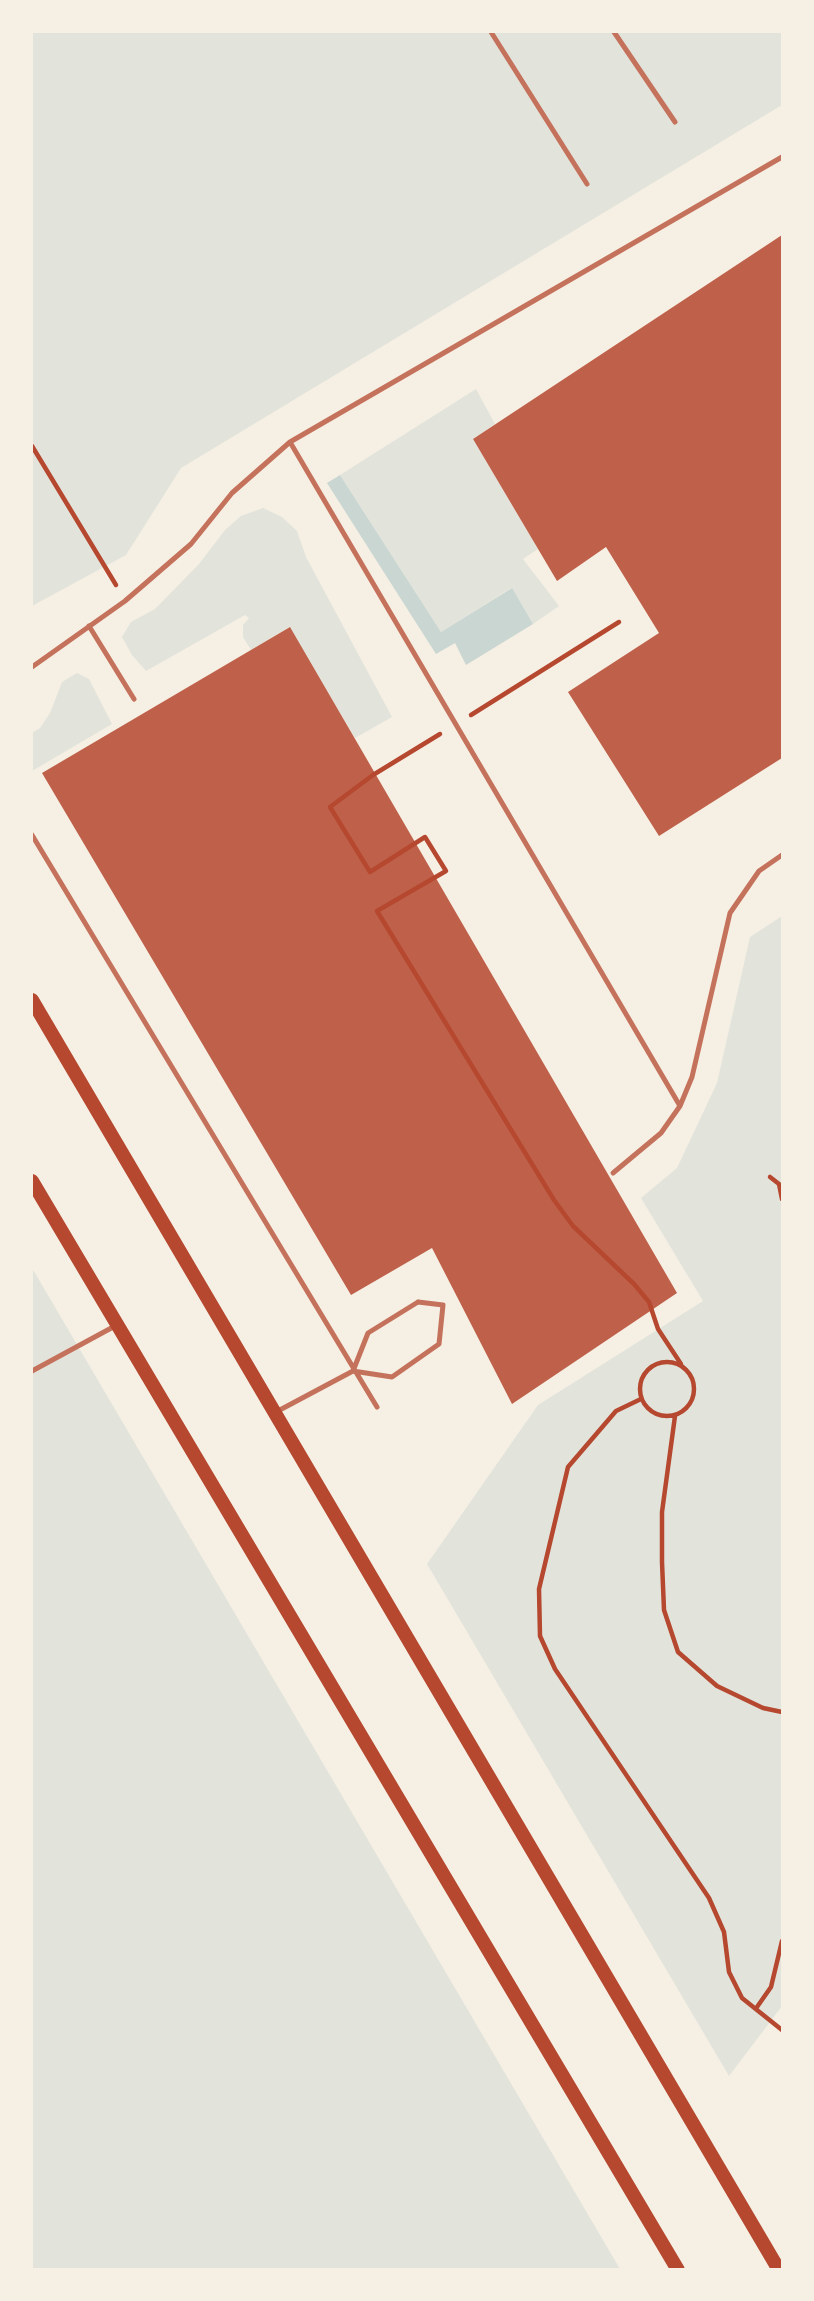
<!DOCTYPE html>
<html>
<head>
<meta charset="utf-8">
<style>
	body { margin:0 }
	#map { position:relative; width:814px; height:2301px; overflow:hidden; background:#f6efe4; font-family:Inter,sans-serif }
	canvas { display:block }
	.frame { position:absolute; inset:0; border:33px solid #f6efe4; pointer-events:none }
</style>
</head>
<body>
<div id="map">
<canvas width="814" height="2301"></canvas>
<div class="frame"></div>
</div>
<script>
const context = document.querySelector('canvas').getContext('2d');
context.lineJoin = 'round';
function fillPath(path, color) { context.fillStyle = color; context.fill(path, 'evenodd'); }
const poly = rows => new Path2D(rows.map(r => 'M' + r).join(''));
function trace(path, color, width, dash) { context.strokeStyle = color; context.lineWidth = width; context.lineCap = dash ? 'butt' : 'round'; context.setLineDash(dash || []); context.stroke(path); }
fillPath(poly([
	[32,32,782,32,782,105,181,468,126,555,32,606],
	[476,389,495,424,473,439,538,549,523,559,559,606,533,624,511,588,441,632,340,475],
	[263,508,282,517,297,531,306,557,392,717,355,738,289,627,251,650,243,637,243,625,249,618,245,615,146,671,132,655,122,637,131,622,155,609,199,564,225,530,241,516],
	[77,673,89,679,112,724,32,771,32,733,40,728,50,713,62,682],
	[782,916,782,2006,729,2076,427,1564,538,1405,703,1301,641,1198,677,1168,717,1083,750,937],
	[32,1268,620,2269,32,2269]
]), '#e2e4dc');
fillPath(poly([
	[340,475,441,632,512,588,533,624,466,665,455,643,436,654,327,483]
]), '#c9d6d2');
fillPath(poly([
	[782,235,782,758,659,836,568,692,659,633,606,547,557,581,473,439],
	[290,627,677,1293,512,1404,432,1248,351,1295,42,773]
]), '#bf614a');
trace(poly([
	[32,446,116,585],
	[471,715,619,622],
	[440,734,373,775,330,807,370,872,425,837,446,871,377,911,554,1200,573,1226,634,1284,649,1302,658,1329,681,1364],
	[770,1177,779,1184,782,1199],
	'640 1389a27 27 0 1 1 54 0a27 27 0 1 1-54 0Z',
	[641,1399,616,1411,568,1467,539,1589,540,1636,555,1669,709,1898,724,1932,729,1972,742,1998,782,2030],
	[675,1416,662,1512,662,1562,664,1610,678,1652,717,1686,763,1708,782,1712],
	[757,2007,771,1987,782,1941]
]), '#b5482f', 4.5);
trace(poly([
	[491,32,587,184],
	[614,32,675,122],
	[290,442,680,1106,692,1077,730,913,759,871,782,855],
	[89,626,134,699],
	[32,667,125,601,191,544,232,493,290,442,782,157],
	[32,835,377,1407],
	[613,1173,661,1133,680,1106],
	[418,1302,443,1305,439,1344,392,1377,353,1371,368,1333,418,1302],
	[32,1371,115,1326],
	[276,1412,353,1371]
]), '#c5725c', 5);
trace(poly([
	[32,1000,779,2270],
	[32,1181,678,2270]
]), '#b5482f', 14);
</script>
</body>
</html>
